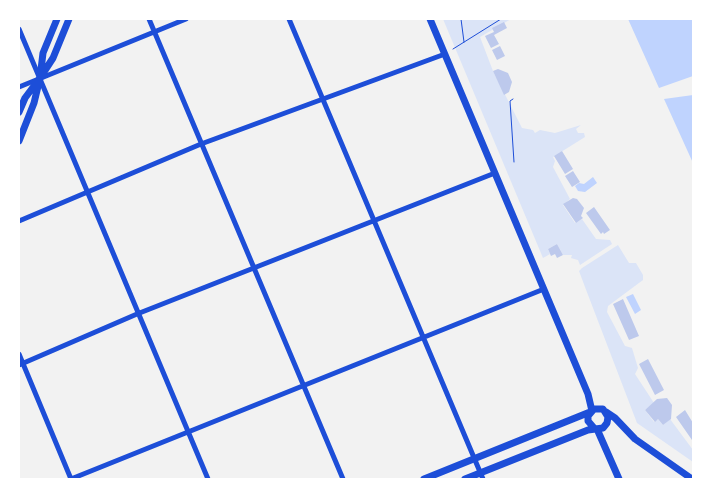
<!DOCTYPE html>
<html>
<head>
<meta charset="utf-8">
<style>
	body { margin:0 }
	#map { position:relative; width:712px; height:498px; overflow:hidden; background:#f2f2f2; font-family:Georgia,serif }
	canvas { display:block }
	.frame { position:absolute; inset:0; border:20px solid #fff; pointer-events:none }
</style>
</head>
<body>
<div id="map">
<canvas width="712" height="498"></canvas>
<div class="frame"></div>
</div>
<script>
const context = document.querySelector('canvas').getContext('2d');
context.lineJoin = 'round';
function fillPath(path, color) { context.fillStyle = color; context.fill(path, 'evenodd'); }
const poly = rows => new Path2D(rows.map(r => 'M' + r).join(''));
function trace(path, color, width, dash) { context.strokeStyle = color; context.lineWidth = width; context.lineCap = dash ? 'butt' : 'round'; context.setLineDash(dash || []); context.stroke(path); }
fillPath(poly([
	[443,19,511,19,480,37,493,71,522,128,533,130,535,133,540,130,555,133,581,125,576,129,578,133,584,133,585,137,553,157,555,161,553,167,570,199,563,205,575,223,582,219,596,239,610,240,612,244,580,265,578,260,571,258,572,255,563,255,557,244,548,249,550,254,543,258],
	[618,245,629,263,636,263,643,275,643,280,608,306,607,312,625,346,632,348,638,368,635,374,654,403,645,410,654,422,658,419,663,425,670,419,693,450,693,462,637,423,585,287,579,271,582,268]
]), '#dbe4f7');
fillPath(poly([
	[628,19,693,19,693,76,659,88],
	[693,95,693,163,664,99],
	[593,177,597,183,585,192,578,191,575,186,579,183,584,184],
	[633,294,641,310,635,314,626,297]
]), '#bfd3fe');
fillPath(poly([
	[504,22,507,28,494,35,499,44,491,48,485,36,494,32,492,28],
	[500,46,505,56,497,60,492,50],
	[498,69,508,73,512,82,509,92,504,95,493,71],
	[562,151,573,169,565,174,554,156],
	[573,171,580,182,572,187,565,176],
	[573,198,577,199,584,208,581,216,583,218,576,223,563,204],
	[594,207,610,230,604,234,603,232,601,234,586,213],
	[557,244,563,255,557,258,555,254,551,256,548,249],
	[623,299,639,336,629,340,613,304],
	[648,359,664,390,655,395,639,364],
	[667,398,672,405,671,419,663,425,658,419,655,422,645,410,657,399],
	[685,410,693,423,692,440,676,417]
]), '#bdc9ec');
trace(poly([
	[461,19,464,42],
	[453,49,501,19],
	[513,99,510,101,514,162]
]), '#1d4ed8', 1);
trace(poly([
	[149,19,343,479],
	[289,19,483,479],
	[19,29,208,479],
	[19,87,186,19],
	[19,221,201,144,445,54],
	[19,354,71,479],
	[19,365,137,314,495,173],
	[71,479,544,289]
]), '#1d4ed8', 5);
trace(poly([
	[430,19,588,394,592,411],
	[19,112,25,98,40,78,43,53,57,19],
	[19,141,34,103,40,78,53,58,69,19],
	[606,412,615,418,635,439,692,479],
	[597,429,619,479],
	[424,479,590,412],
	[465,479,588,430,603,428,607,423,608,417,603,409,594,409,588,416,588,421,594,428]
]), '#1d4ed8', 7);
</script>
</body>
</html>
